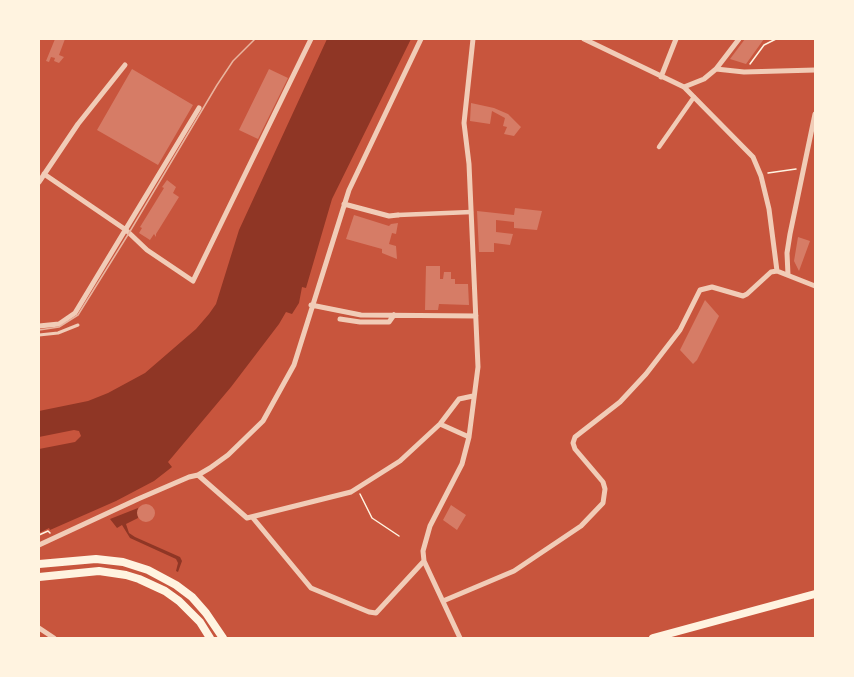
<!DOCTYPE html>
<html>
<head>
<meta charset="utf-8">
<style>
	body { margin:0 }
	#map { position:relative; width:854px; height:677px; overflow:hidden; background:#c8553d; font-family:Literata,serif }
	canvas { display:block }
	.frame { position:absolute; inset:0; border:40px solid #fff3e0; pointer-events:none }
</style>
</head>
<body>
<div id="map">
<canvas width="854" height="677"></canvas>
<div class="frame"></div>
</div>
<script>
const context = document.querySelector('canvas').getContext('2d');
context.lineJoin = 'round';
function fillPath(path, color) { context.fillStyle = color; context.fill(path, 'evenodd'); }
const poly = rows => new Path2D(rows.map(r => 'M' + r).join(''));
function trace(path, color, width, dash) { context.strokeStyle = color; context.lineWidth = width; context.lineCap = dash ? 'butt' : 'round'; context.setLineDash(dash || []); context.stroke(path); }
fillPath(poly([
	[327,39,411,39,332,199,306,288,302,287,299,303,292,314,286,312,279,324,231,387,168,462,172,467,154,481,116,501,50,530,49,528,39,533,39,449,75,442,81,436,79,431,74,430,39,437,39,411,88,401,108,393,145,373,196,329,209,314,216,304,239,230],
	[138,508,138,518,126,524,129,533,135,537,180,557,182,561,178,572,176,571,178,563,176,559,130,538,122,525,117,528,110,519]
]), '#8f3625');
fillPath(poly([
	[55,39,65,39,59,55,64,57,59,63,54,61,55,58,51,57,49,62,46,61],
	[745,39,764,39,746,64,730,59],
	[132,69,193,105,158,165,97,130],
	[269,69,288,78,258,139,239,130],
	[471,103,494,108,508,114,521,127,514,136,504,134,507,127,503,126,505,118,492,111,490,124,470,121],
	[167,180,176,187,173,193,179,197,156,234,156,237,154,234,150,240,139,233,142,228,140,227,164,188,162,187],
	[515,208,542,211,537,230,514,228,514,222,496,220,496,232,513,234,510,245,494,243,494,252,479,252,477,211,514,215],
	[354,215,389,226,391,224,398,223,396,234,392,233,389,244,396,246,397,259,382,253,382,249,346,239],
	[798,237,810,241,799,271,794,261],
	[426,266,440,266,440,279,443,279,444,272,451,272,451,279,455,279,455,284,468,284,469,305,439,304,438,310,425,310],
	[705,300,719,316,697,360,693,364,680,350],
	'137 513a9 9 0 1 1 18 0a9 9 0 1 1-18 0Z',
	[451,505,466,515,457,530,443,520]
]), '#d67c66');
trace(poly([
	[750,64,764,45,776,39],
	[768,173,796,169],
	[360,494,372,518,399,536],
	[39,535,48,531,50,533]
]), '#fff3e0', 1.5);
trace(poly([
	[39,335,58,333,78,325]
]), '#f1ccb7', 3);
trace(poly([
	[659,147,694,97],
	[398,215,471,212]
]), '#f1ccb7', 4.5);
trace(poly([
	[584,39,684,87,753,157,761,176,769,209,777,271],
	[716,69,744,72,815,70],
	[661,77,676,39],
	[684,87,704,79,716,69,739,39],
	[44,174,126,230,147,250,193,281,311,39],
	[39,182,78,124,125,65],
	[344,204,389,216,398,215],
	[788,275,787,253,790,234,815,114],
	[311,305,361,315,476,316],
	[340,319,360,322,389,322,394,315],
	[39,326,59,324,75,313,199,108],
	[440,424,469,437],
	[198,475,247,518,351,492,400,461,440,424,459,399,473,396],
	[253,518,311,588,369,612,376,613,424,561],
	[39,545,138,499,189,477,198,475,210,468,228,455,263,421,294,365,349,190,421,39],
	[443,601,514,571,581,526,603,503,605,489,603,482,575,449,573,443,575,437,620,402,646,374,680,330,700,290,712,287,743,296,747,294,771,272,777,271,815,286],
	[39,628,54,638],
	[460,638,424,561,423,551,430,526,462,464,469,437,478,367,469,164,464,123,473,39]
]), '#f1ccb7', 5);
trace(poly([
	[39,564,96,559,123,562,148,570,176,585,192,597,206,613,223,638],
	[39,577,99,571,126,575,139,579,165,591,179,601,200,622,210,638],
	[653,638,815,594]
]), '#fff3e0', 8);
trace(poly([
	[39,330,59,327,78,315,129,233,217,85,233,61,255,39]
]), '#e9b49f', 1.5);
</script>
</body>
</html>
